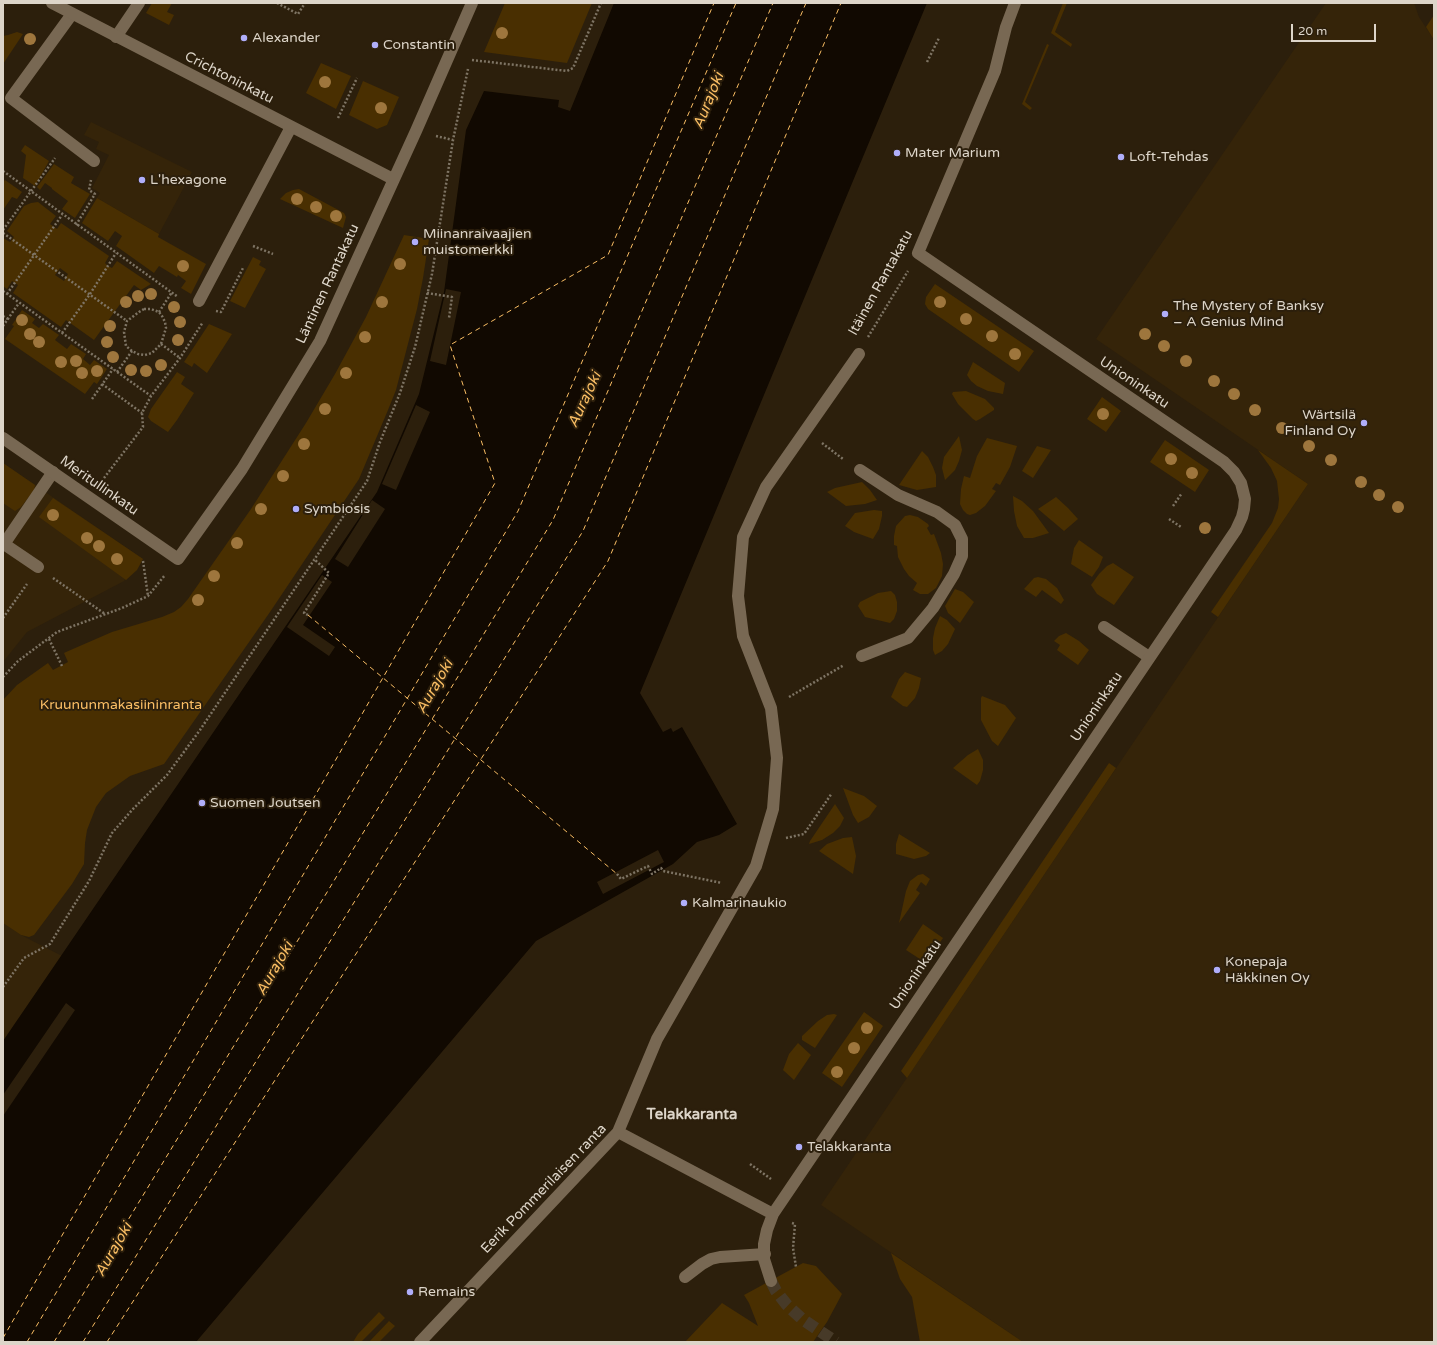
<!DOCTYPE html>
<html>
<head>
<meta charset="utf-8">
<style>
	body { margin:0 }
	#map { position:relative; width:1437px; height:1345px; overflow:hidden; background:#2c1f0c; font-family:"Varela Round",sans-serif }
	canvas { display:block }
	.frame { position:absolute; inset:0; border:4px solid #ddd5c9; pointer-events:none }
	.scale { position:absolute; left:1291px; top:24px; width:85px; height:18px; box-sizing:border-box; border:2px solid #ddd5c9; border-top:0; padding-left:5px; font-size:12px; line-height:14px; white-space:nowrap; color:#ddd5c9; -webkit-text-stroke:3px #2c1f0c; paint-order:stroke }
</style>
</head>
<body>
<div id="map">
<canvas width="1437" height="1345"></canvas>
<div class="frame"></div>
<div class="scale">20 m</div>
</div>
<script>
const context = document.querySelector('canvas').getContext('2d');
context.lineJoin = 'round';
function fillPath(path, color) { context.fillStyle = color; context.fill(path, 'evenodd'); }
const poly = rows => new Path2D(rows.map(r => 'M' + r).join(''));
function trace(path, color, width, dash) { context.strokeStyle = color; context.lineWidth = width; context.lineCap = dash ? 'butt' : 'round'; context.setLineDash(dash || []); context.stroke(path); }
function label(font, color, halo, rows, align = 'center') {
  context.font = font + ' "Varela Round",sans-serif'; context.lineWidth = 4; context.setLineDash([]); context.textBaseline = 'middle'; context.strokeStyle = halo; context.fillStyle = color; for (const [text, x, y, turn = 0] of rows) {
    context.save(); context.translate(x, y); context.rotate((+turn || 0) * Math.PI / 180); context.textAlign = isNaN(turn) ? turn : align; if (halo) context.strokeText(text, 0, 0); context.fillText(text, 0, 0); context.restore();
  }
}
fillPath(poly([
	[1326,3,1414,3,1419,17,1434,40,1434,1342,1023,1342,821,1205,1308,484,1096,339],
	[91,122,192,172,159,234,97,198,100,193,92,188,109,155,96,149,99,142,84,135],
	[3,463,143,559,124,581,27,632,3,662],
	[3,923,21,935,62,956,3,1041]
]), '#352409');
fillPath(poly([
	[152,3,172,3,167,12,174,15,169,25,146,13],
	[505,3,592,3,567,63,484,52],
	[1063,3,1067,3,1055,32,1072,44,1071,47,1051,33],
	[1434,15,1434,40,1426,27],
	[17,32,23,34,3,64,3,36,8,35],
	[1047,44,1049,45,1025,102,1032,108,1030,110,1022,104],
	[321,63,351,76,336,109,306,93],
	[363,81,399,97,387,125,377,129,349,115],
	[25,145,49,161,35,186,23,178,26,155,21,151],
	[54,164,74,177,71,183,90,194,75,218,62,209,68,201,52,189,52,188,45,183,40,190,37,187],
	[5,180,22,192,17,199,12,197,3,210,3,182],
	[299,189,344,213,346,217,343,228,280,199,286,193,293,190],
	[97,198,159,234,158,237,206,264,191,294,181,288,186,281,178,275,177,277,159,266,154,273,116,246,122,236,115,231,108,241,82,223],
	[38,202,56,216,50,224,54,227,57,229,61,223,109,256,105,263,108,266,112,268,117,261,151,284,141,290,134,285,94,340,66,320,61,327,13,293,18,285,12,281,7,289,3,286,3,238,10,242,14,237,7,231,24,206,31,203],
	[60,268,68,274,64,281,55,275],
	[404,235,429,239,423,278,417,309,396,390,388,410,359,479,270,612,164,764,130,776,106,793,96,807,87,830,85,843,84,864,72,884,34,935,29,937,21,935,3,923,3,700,17,685,48,663,53,670,68,662,64,653,66,652,112,632,162,617,174,612,181,607,188,599,251,509,306,423,335,374,366,317],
	[253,257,261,261,259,265,266,269,245,308,230,301],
	[935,284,1034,351,1019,372,928,309,925,304,926,297],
	[22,310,35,319,32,323,39,328,43,324,59,335,55,340,67,349,71,344,86,354,83,359,90,365,94,360,107,369,97,384,94,382,85,394,5,339,14,326,12,325],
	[209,324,232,334,207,373,194,363,192,367,184,362],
	[973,362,1005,383,1003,394,988,391,977,386,971,381,967,375],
	[177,372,185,377,181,384,194,393,177,420,168,432,151,421,148,417,151,409],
	[966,391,985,399,994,408,994,410,980,419,976,421,973,419,958,404,952,394,953,392],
	[1102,397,1121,411,1106,432,1087,419],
	[959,436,962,450,959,461,955,470,945,480,942,468,944,457],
	[987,438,1017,446,1010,467,1000,485,996,483,992,489,996,491,985,506,976,513,970,515,967,514,963,510,960,504,961,489,964,476,970,478,977,456],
	[1165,440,1209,470,1195,492,1150,462],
	[1037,446,1051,450,1033,478,1022,471],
	[1258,450,1308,484,1218,617,1211,612,1272,523,1278,508,1279,499,1277,481,1271,468],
	[922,451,928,457,933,467,936,475,936,487,917,490,899,485],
	[3,463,35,485,34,490,21,507,15,511,3,503],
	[862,482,870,490,877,500,865,504,846,506,827,492,835,488],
	[1013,496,1022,501,1033,511,1049,533,1033,538,1024,538,1017,526,1014,511],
	[1056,497,1068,508,1078,519,1064,531,1038,509],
	[53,498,143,559,137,570,126,580,39,517],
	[874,510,882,511,882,516,879,529,873,539,854,532,845,526,855,513],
	[910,515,918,517,928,524,929,526,927,528,931,535,934,534,941,553,943,564,942,576,936,588,928,594,920,594,913,590,917,583,909,576,904,569,898,557,897,546,894,545,894,536,896,526,905,516],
	[1079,540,1103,557,1099,567,1092,577,1071,564,1074,548],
	[1113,563,1134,577,1114,605,1097,594,1091,585,1099,574,1107,566],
	[1038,577,1046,579,1057,588,1064,600,1061,604,1042,590,1036,597,1024,589,1034,578],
	[955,589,963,592,974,602,960,623,948,613,945,606],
	[891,591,895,595,897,602,897,611,894,619,890,623,865,617,858,606,860,602,878,593],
	[940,616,947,620,955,629,948,644,942,651,935,655,933,650,933,638,935,628],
	[1066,633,1079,641,1089,650,1078,665,1057,650,1060,645,1054,641,1059,636],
	[905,672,921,678,919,688,915,698,907,707,903,706,891,697,899,679],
	[982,696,1005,705,1016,718,998,746,992,741,981,720,981,698],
	[978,749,983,760,983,770,980,781,977,785,953,768,968,755],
	[1109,763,1116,768,907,1078,901,1071],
	[843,788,864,796,877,806,869,817,858,823,853,815],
	[835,804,844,818,840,826,833,833,822,840,809,844,810,841],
	[899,834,930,853,926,856,914,859,896,854,896,844],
	[852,837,856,856,853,874,819,851,827,844,843,838],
	[923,874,930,879,926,886,921,882,916,890,920,893,899,923,906,891,910,881,918,875],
	[923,924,943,938,926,963,906,950],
	[864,1012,883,1026,842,1087,822,1073],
	[834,1014,837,1015,815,1048,802,1040,802,1036,818,1021,827,1015],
	[798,1043,811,1055,794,1080,783,1070,789,1054],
	[891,1253,1023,1342,920,1342,912,1297,900,1279],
	[803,1263,816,1266,842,1294,827,1322,813,1342,685,1342,722,1303,758,1326,749,1303,744,1295],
	[379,1312,385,1318,361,1342,353,1342,358,1334],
	[389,1321,395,1326,379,1342,369,1342]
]), '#492f01');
fillPath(poly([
	[614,3,927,3,640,693,663,732,671,728,673,732,682,727,737,824,719,835,697,842,673,864,536,941,196,1342,3,1342,3,1041,377,492,419,394,444,292,466,130,484,91,559,100,558,107,570,111]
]), '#110901');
fillPath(poly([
	[446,289,461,292,446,365,430,361],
	[416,405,430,412,396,490,382,484],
	[372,500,385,509,348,567,335,559],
	[322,575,332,582,303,625,335,647,329,656,287,627],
	[658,850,664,862,603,894,597,882],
	[66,1003,75,1010,3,1116,3,1095]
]), '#2c1f0c');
trace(poly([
	[308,615,617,874],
	[3,1338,495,483,450,345,608,255,714,3],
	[27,1342,518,511,736,3],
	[54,1342,553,520,773,3],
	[83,1342,583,531,806,3],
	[107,1342,608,561,841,3]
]), '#fabe64', 1, [5, 4]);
trace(poly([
	[771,1281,776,1291,787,1305,802,1319,836,1342]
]), '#473a28', 12, [12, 6]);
trace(poly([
	[277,3,298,14,305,3],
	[472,60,567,71,573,68,601,3],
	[927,62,939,38],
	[338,118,357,78],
	[436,136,453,140],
	[3,171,178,297],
	[76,225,95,194,89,190,91,180],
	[3,230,55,158],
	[3,233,127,321],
	[253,246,273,254],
	[3,291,151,396],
	[427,293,452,297,449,318],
	[7,294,62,215],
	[144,309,151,309,159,312,162,316,165,322,166,328,161,344,152,353,145,355,138,354,132,351,126,346,124,332,127,321,139,312,144,309],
	[216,311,221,312,243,268],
	[159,312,172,292],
	[3,316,8,319],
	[3,326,19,303],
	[62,333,90,294,116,253],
	[868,337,908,271],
	[161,344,180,358],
	[117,372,132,351],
	[102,384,142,413],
	[92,399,113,369],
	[822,443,843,459],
	[104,478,143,427,142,413,151,396,180,358,203,322],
	[1173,506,1182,493],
	[1169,519,1181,527],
	[143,561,148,596],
	[53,578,105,614],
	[308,615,304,613,329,573,314,559],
	[3,618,27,584],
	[49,639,62,666],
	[3,677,18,661,57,632,122,608,148,596,165,575],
	[789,697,844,665],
	[786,838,804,834,832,793],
	[617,874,621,879,648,866,652,874,661,868,663,871,722,883],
	[3,987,24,958,50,944,89,881,112,833,133,809,167,775,200,730,367,481,380,442,400,393,415,347,432,274,453,140,468,69],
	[750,1164,771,1179],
	[792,1223,795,1224,793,1248,796,1267]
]), '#7e7464', 2.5, [2, 2]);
trace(poly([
	[72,14,11,98,94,161],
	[116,37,139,3],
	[199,301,291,127],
	[38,567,4,544,53,472],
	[1104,627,1149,657],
	[685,1277,702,1264,711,1259,720,1257,765,1254]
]), '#786853', 12);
trace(poly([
	[52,3,393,179],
	[3,438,178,559,242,469,320,341,416,131,472,3],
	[860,470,898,495,937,512,955,525,962,539,962,556,954,574,933,608,908,638,862,656],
	[618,1132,773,1214],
	[771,1281,764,1259,764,1244,767,1230,773,1214,1236,530,1242,517,1244,509,1245,499,1241,483,1234,472,1224,462,918,253,995,71,1006,27,1015,3],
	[420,1342,618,1132,657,1039,756,866,773,809,777,758,771,708,743,636,738,596,743,537,766,487,859,354]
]), '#786853', 12);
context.fillStyle = '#9e763d';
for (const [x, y] of [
	[502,33],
	[30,39],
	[325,82],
	[381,108],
	[297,199],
	[316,207],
	[336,216],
	[400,264],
	[183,266],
	[151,294],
	[138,296],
	[126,302],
	[382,302],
	[940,302],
	[174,307],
	[966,319],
	[22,320],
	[180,322],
	[110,326],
	[30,334],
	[1145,334],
	[992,336],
	[365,337],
	[178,340],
	[39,342],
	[107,342],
	[1164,346],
	[1015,354],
	[113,357],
	[76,361],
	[1186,361],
	[61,362],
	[161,365],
	[131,370],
	[97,371],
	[146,371],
	[82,373],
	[346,373],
	[1214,381],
	[1234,394],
	[325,409],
	[1255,410],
	[1103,414],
	[1282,428],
	[304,444],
	[1309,446],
	[1171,459],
	[1331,460],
	[1192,473],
	[283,476],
	[1361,482],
	[1379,495],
	[1398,507],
	[261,509],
	[53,515],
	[1205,528],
	[87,538],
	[237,543],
	[99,546],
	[117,559],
	[214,576],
	[198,600],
	[867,1028],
	[854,1048],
	[837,1072]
]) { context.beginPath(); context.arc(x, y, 6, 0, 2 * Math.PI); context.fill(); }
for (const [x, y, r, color] of [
	[244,38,4,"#b0aefa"],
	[375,45,4,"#b0aefa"],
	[897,153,4,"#b0aefa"],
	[1121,157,4,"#b0aefa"],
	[142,180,4,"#b0aefa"],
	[415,242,4,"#b0aefa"],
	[1165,314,4,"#b0aefa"],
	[1364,423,4,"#b0aefa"],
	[296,509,4,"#b0aefa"],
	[202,803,4,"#b0aefa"],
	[684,903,4,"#b0aefa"],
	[1217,970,4,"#b0aefa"],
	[799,1147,4,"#b0aefa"],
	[410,1292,4,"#b0aefa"]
]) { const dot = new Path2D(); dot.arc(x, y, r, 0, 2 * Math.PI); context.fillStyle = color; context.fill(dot); trace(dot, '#2c1f0c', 1.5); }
label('14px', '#ddd5c9', '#2c1f0c', [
	["Alexander",252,38],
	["Constantin",383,45],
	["Mater Marium",905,153],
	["Loft-Tehdas",1129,157],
	["L'hexagone",150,180],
	["Miinanraivaajien",423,234],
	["muistomerkki",423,250],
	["The Mystery of Banksy",1173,306],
	["– A Genius Mind",1173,322],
	["Wärtsilä",1356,415,"right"],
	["Finland Oy",1356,431,"right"],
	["Symbiosis",304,509],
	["Suomen Joutsen",210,803],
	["Kalmarinaukio",692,903],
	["Konepaja",1225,962],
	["Häkkinen Oy",1225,978],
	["Telakkaranta",807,1147],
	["Remains",418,1292]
], 'left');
label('14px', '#ddd5c9', '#2c1f0c', [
	["Crichtoninkatu",229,78,27],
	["Itäinen Rantakatu",881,283,-61],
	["Läntinen Rantakatu",328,284,-65],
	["Unioninkatu",1134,383,34],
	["Meritullinkatu",99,486,35],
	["Unioninkatu",1097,707,-56],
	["Unioninkatu",916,975,-56],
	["Eerik Pommerilaisen ranta",544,1189,-46]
]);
label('14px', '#fbbe65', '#2c1f0c', [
	["Kruununmakasiininranta",121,705]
]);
label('italic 15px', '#fabe64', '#2c1f0c', [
	["Aurajoki",709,101,-68],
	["Aurajoki",585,400,-65],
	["Aurajoki",435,687,-60],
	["Aurajoki",275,969,-60],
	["Aurajoki",114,1250,-60]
]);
label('bold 15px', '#ddd5c9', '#2c1f0c', [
	["Telakkaranta",692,1115]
]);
</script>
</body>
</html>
